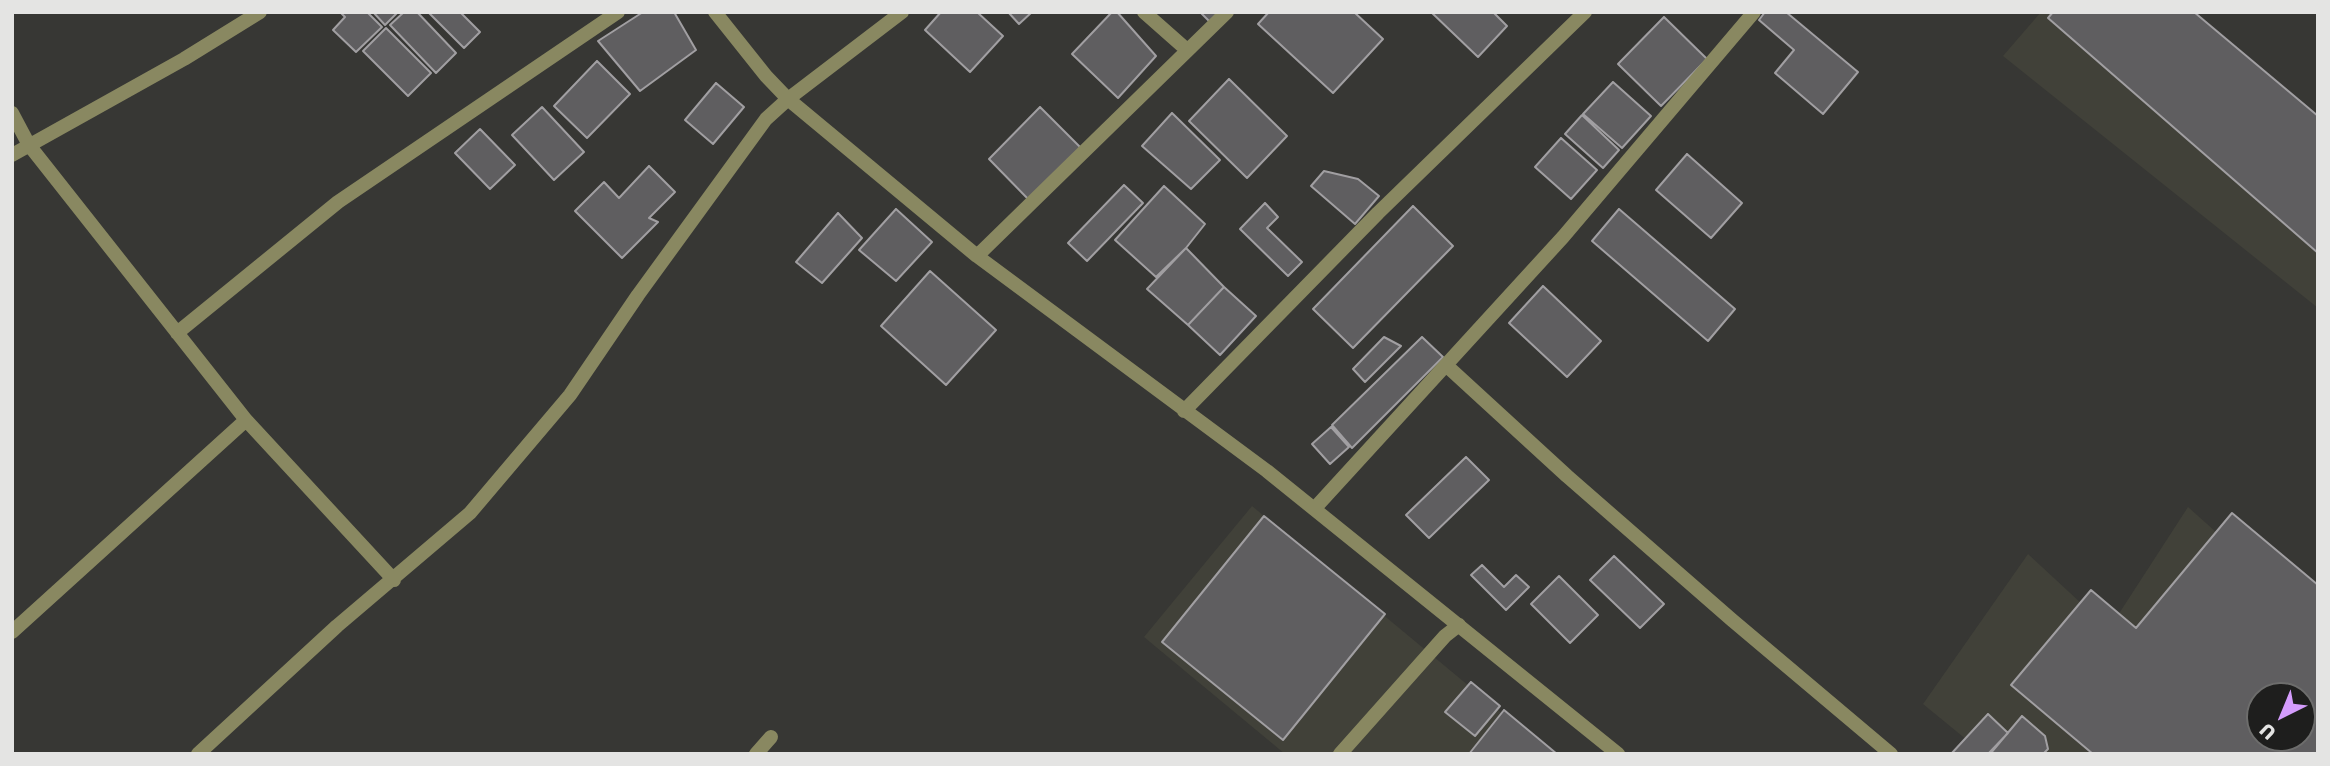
<!DOCTYPE html>
<html>
<head>
<meta charset="utf-8">
<style>
	body { margin:0 }
	#map { position:relative; width:2330px; height:766px; overflow:hidden; background:#373734; font-family:Rubik,sans-serif }
	canvas { display:block }
	.frame { position:absolute; inset:0; border:14px solid #e4e4e3; pointer-events:none }
	.north { position:absolute; left:2246px; top:682px; width:70px; height:70px; box-sizing:border-box; background:#1e1e1d; border:2px solid #6d6d6c; border-radius:50%; rotate:223deg; font-size:19px; font-weight:700; line-height:28px; text-align:center; color:#e4e4e3 }
	.north::after { content:''; display:block; margin:auto; width:24px; height:32px; background:#d49cfc; clip-path:polygon(50% 0,100% 100%,50% 72%,0 100%) }
</style>
</head>
<body>
<div id="map">
<canvas width="2330" height="766"></canvas>
<div class="frame"></div>
<div class="north">U</div>
</div>
<script>
const context = document.querySelector('canvas').getContext('2d');
context.lineJoin = 'round';
function fillPath(path, color) { context.fillStyle = color; context.fill(path, 'evenodd'); }
const poly = rows => new Path2D(rows.map(r => 'M' + r).join(''));
function trace(path, color, width, dash) { context.strokeStyle = color; context.lineWidth = width; context.lineCap = dash ? 'butt' : 'round'; context.setLineDash(dash || []); context.stroke(path); }
fillPath(poly([
	[2041,12,2181,12,2318,130,2318,308,2003,56],
	[1252,506,1551,754,1285,754,1144,637],
	[2188,507,2318,623,2318,754,1984,754,1923,704,2028,554,2109,629],
	[2260,696,2302,696,2302,738,2260,738]
]), '#414139');
const building = poly([
	[340,12,367,12,382,27,356,52,333,30,345,17,340,12],
	[373,12,398,12,385,25,373,12],
	[404,12,417,12,456,53,436,73,390,25,404,12],
	[428,12,460,12,480,32,464,48,428,12],
	[643,12,674,12,696,50,640,91,598,41,643,12],
	[941,12,977,12,1003,36,970,72,925,30,941,12],
	[1008,12,1032,12,1019,24,1008,12],
	[1112,12,1117,12,1156,56,1118,98,1072,54,1112,12],
	[1200,12,1223,12,1212,24,1200,12],
	[1269,12,1354,12,1383,39,1333,93,1258,24,1269,12],
	[1431,12,1493,12,1507,26,1478,57,1431,12],
	[1765,12,1786,12,1858,72,1823,114,1775,73,1794,50,1759,20,1765,12],
	[2053,12,2194,12,2318,116,2318,253,2048,18,2053,12],
	[1664,17,1707,59,1661,106,1618,64,1664,17],
	[386,28,431,73,408,96,363,51,386,28],
	[597,61,630,94,587,138,554,106,597,61],
	[1229,79,1287,136,1247,178,1189,121,1229,79],
	[1613,82,1651,116,1622,148,1583,114,1613,82],
	[716,83,744,107,713,144,685,120,716,83],
	[542,107,584,152,554,180,512,135,542,107],
	[1040,107,1082,149,1030,201,989,159,1040,107],
	[1172,113,1220,160,1191,189,1142,146,1172,113],
	[1582,115,1619,150,1603,168,1565,134,1582,115],
	[480,129,515,165,490,189,455,153,480,129],
	[1561,138,1597,170,1571,199,1535,167,1561,138],
	[1687,154,1742,203,1711,238,1656,190,1687,154],
	[649,166,675,192,649,218,658,222,622,258,575,211,604,182,619,198,649,166],
	[1324,171,1358,179,1379,196,1355,224,1311,186,1324,171],
	[1124,185,1143,203,1087,261,1068,243,1124,185],
	[1164,186,1205,224,1186,248,1156,277,1115,240,1164,186],
	[1265,203,1278,217,1267,228,1302,262,1288,276,1240,229,1265,203],
	[1413,206,1453,246,1353,348,1313,309,1413,206],
	[896,209,932,242,896,281,859,250,896,209],
	[1619,209,1735,309,1708,341,1592,241,1619,209],
	[838,213,862,238,822,283,796,262,838,213],
	[1186,248,1224,287,1188,325,1147,289,1186,248],
	[930,271,996,330,946,385,881,326,930,271],
	[1543,286,1601,341,1567,377,1509,323,1543,286],
	[1224,287,1256,316,1220,355,1188,325,1224,287],
	[1384,337,1401,346,1365,382,1353,369,1384,337],
	[1422,337,1443,357,1352,448,1332,425,1422,337],
	[1331,427,1349,447,1330,464,1312,444,1331,427],
	[1466,457,1489,480,1429,538,1406,515,1466,457],
	[2232,513,2318,585,2318,754,2093,754,2011,685,2091,590,2136,628,2232,513],
	[2260,696,2302,696,2302,738,2260,738,2260,696],
	[1264,516,1385,614,1283,740,1162,642,1264,516],
	[1614,556,1664,604,1640,628,1590,580,1614,556],
	[1482,565,1504,587,1516,575,1529,587,1506,610,1471,575,1482,565],
	[1559,576,1598,615,1570,643,1531,604,1559,576],
	[1471,682,1500,706,1475,736,1445,712,1471,682],
	[1504,710,1557,754,1469,754,1504,710],
	[1988,714,2008,733,1988,754,1951,754,1988,714],
	[2022,716,2045,736,2048,749,2043,754,1990,754,2022,716]
]);
fillPath(building, '#5f5e60');
trace(building, '#a19fa2', 2);
trace(poly([
	[1340,754,1445,636,1459,625]
]), '#898861', 14);
trace(poly([
	[715,12,766,76,788,99,977,256,1267,471,1618,754],
	[1144,12,1187,50],
	[12,113,29,145,246,420,12,632],
	[12,155,184,59,260,12],
	[977,256,1227,12],
	[177,333,338,202,618,12],
	[1447,366,1567,476,1732,620,1891,754],
	[1184,411,1378,213,1585,12],
	[246,420,394,580],
	[1315,508,1563,237,1754,12],
	[198,754,337,626,470,513,570,395,638,295,766,119,788,99,902,12],
	[756,754,771,737]
]), '#898861', 14);
</script>
</body>
</html>
